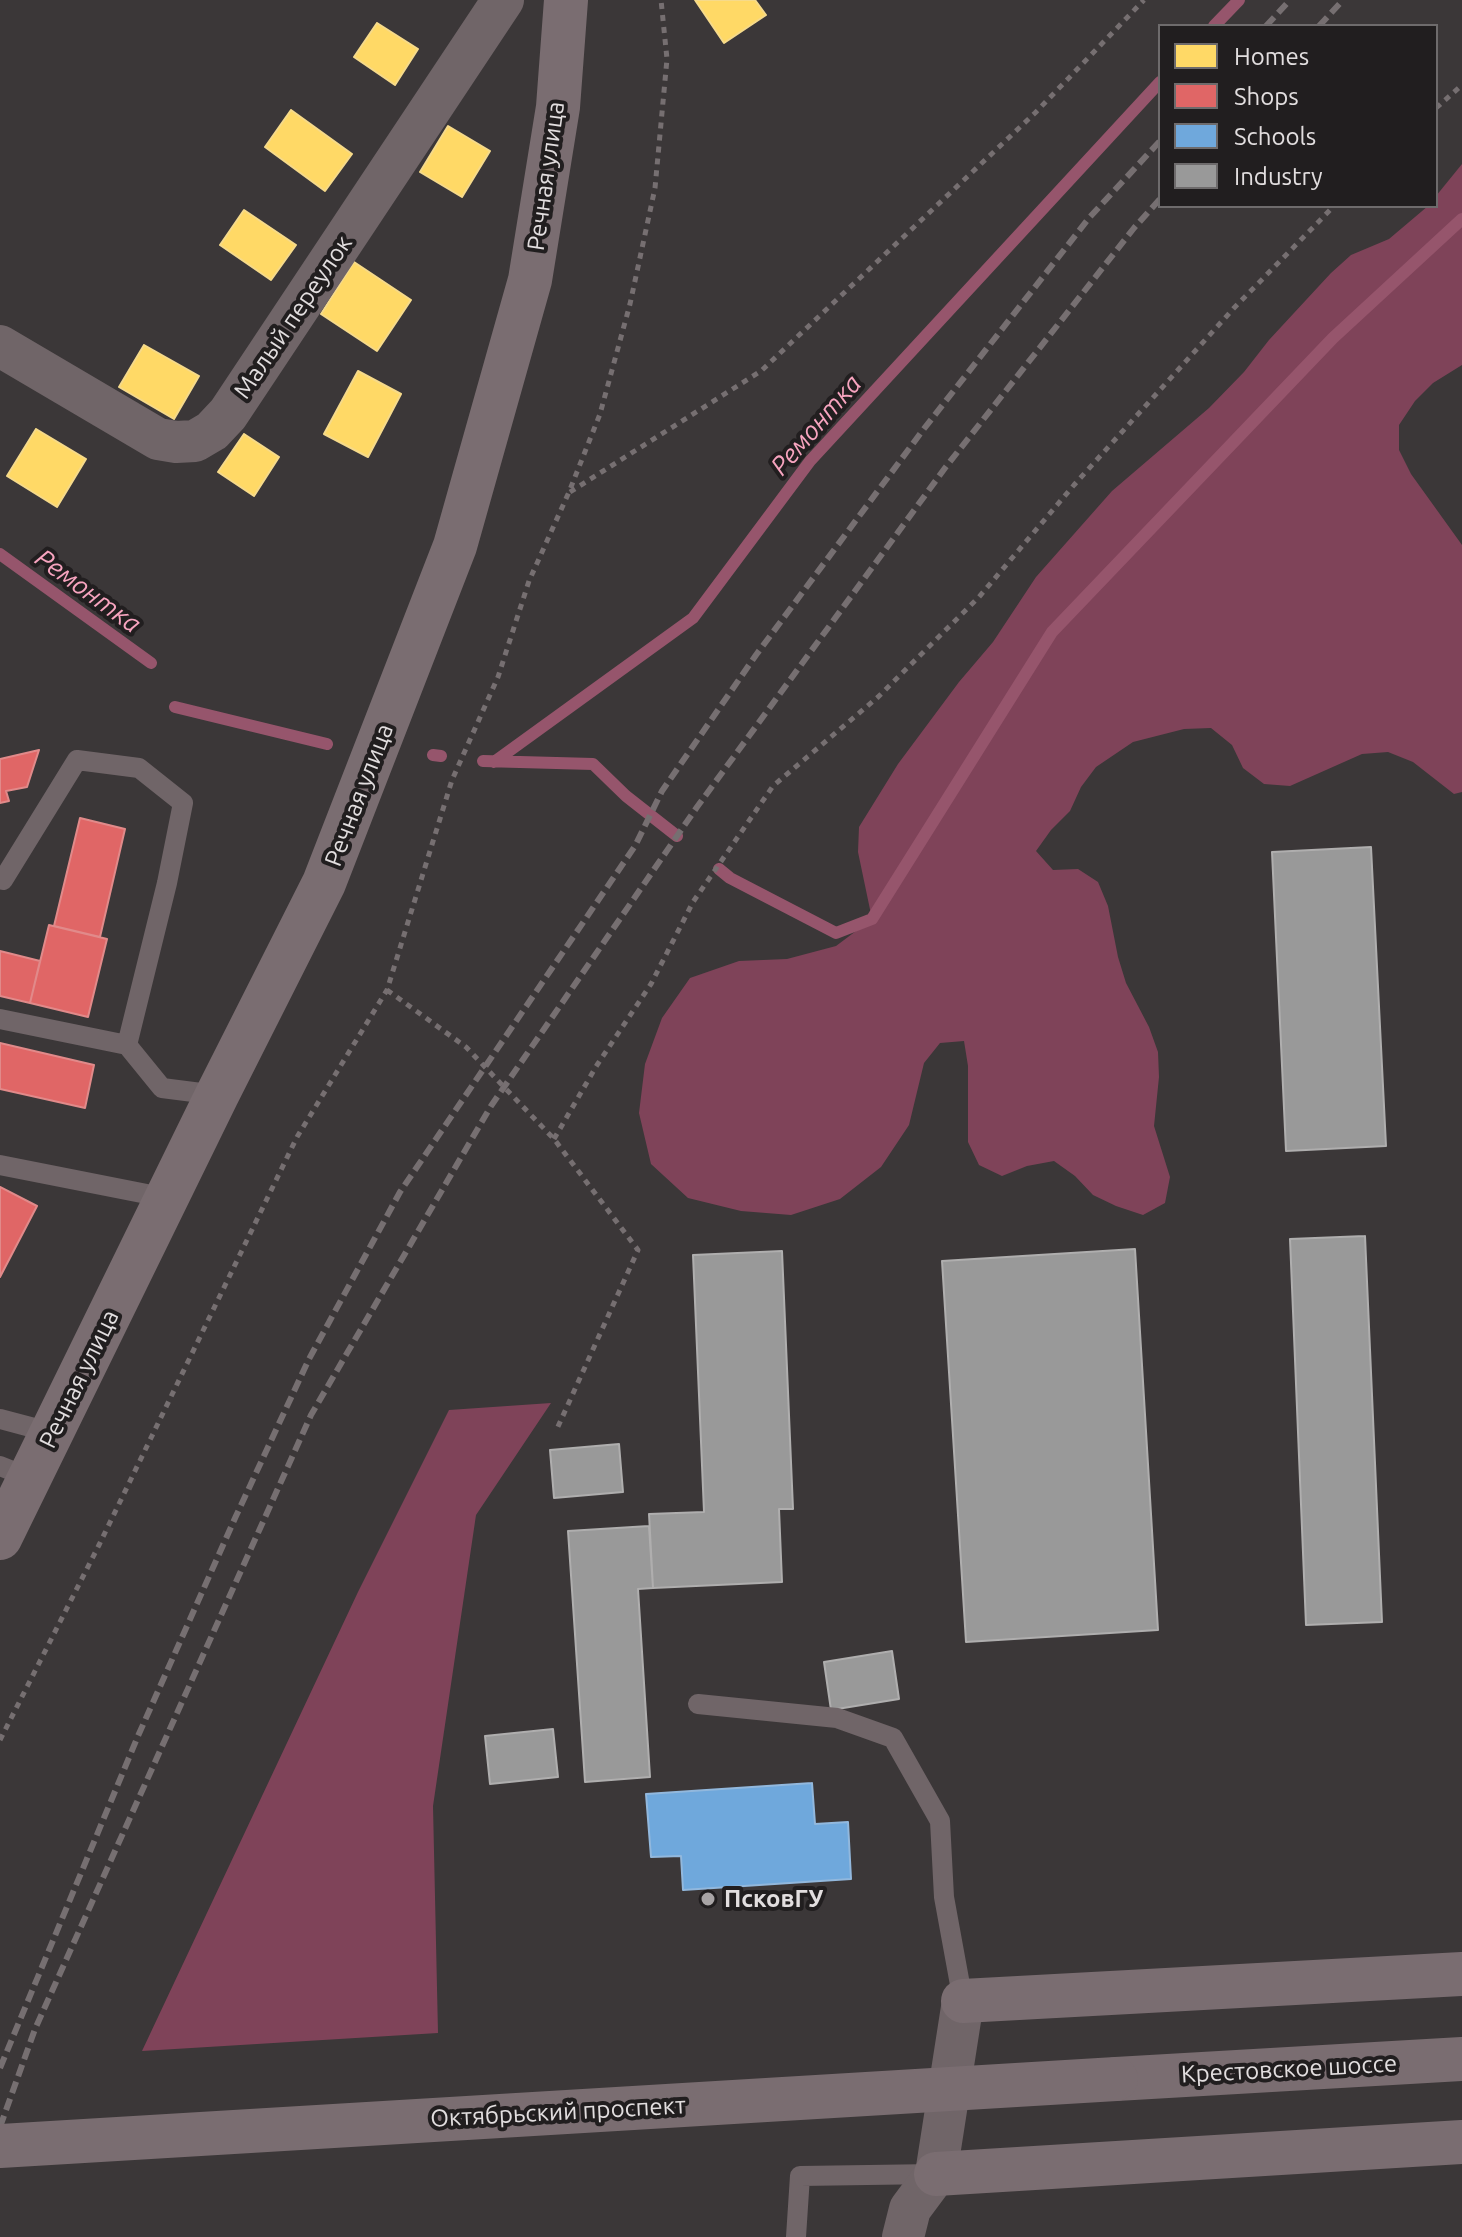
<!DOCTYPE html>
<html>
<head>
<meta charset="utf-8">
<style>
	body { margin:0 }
	#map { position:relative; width:1462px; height:2237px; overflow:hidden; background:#3b3738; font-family:Ubuntu,sans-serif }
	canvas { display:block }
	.legend { position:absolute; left:1158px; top:24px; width:280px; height:184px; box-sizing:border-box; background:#211e1f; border:2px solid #6e6b6c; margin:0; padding:10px 14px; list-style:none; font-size:24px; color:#e2dedf }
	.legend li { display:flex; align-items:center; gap:16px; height:40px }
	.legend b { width:40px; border:2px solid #6e6b6c }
</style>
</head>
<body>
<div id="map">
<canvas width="1462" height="2237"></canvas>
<ul class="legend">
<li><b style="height:22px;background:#ffd966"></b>Homes</li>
<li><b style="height:22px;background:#e06666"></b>Shops</li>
<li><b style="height:22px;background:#6fa8dc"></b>Schools</li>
<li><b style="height:22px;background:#999"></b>Industry</li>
</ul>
</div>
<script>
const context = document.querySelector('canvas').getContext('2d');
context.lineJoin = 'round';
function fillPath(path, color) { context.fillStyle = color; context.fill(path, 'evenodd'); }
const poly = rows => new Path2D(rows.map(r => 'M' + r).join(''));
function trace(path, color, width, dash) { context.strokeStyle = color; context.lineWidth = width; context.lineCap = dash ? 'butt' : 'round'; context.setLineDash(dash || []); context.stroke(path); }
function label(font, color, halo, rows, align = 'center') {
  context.font = font + ' Ubuntu,sans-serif'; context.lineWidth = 8; context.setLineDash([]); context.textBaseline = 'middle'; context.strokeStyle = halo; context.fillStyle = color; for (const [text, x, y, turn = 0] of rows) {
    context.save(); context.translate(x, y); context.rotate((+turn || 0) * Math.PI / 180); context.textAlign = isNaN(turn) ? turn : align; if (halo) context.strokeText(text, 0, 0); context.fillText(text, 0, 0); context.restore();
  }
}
fillPath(poly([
	[1462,164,1462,365,1433,383,1415,401,1399,425,1399,450,1411,474,1462,545,1462,792,1454,794,1413,762,1388,752,1362,754,1290,786,1264,784,1243,768,1232,745,1211,728,1184,729,1133,742,1096,767,1081,787,1070,811,1051,830,1036,851,1053,870,1078,869,1098,882,1108,906,1118,957,1126,983,1149,1027,1158,1052,1159,1077,1154,1126,1170,1177,1165,1203,1143,1215,1116,1206,1093,1195,1075,1176,1054,1161,1027,1166,1002,1176,979,1165,968,1142,968,1066,964,1041,940,1043,924,1063,909,1125,881,1167,840,1199,791,1215,741,1211,688,1198,651,1164,639,1113,645,1064,662,1018,690,978,739,961,787,959,836,946,872,919,858,852,859,827,898,764,959,682,993,642,1036,577,1112,491,1209,408,1244,372,1269,340,1331,273,1351,255,1389,239,1428,206,1436,206,1436,196],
	[551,1403,476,1515,433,1806,438,2033,142,2051,358,1592,449,1410]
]), '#7f4359');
const homes = poly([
	[695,0,755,0,766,15,724,43,695,0],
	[377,23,418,49,395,85,354,57,377,23],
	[291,110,352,154,325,191,265,147,291,110],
	[448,126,490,151,462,197,420,172,448,126],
	[244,210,296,245,271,280,220,245,244,210],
	[354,262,411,300,377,351,321,314,354,262],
	[144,345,199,376,174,419,119,387,144,345],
	[358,371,401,394,368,457,324,434,358,371],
	[36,429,86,459,57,507,7,476,36,429],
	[244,434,279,457,254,496,218,472,244,434]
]);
fillPath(homes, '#ffd966');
trace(homes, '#f6da8a', 2);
const shops = poly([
	[39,750,27,787,6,791,9,801,0,803,0,759,39,750],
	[80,818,125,829,100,937,54,926,80,818],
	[49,925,107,939,88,1017,30,1003,49,925],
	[0,951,40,961,30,1003,0,996,0,951],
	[0,1043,94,1065,85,1108,0,1089,0,1043],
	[0,1187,37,1206,0,1277,0,1187]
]);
fillPath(shops, '#e06666');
trace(shops, '#e18a8a', 2);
const schools = poly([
	[812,1783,815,1824,848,1822,851,1879,683,1890,681,1856,651,1857,646,1794,812,1783]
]);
fillPath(schools, '#6fa8dc');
trace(schools, '#92b8dd', 2);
const industry = poly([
	[1371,847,1386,1146,1286,1151,1272,852,1371,847],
	[1365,1236,1382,1622,1306,1625,1290,1239,1365,1236],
	[1135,1249,1158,1630,966,1642,942,1261,1135,1249],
	[782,1251,793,1509,779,1509,782,1582,653,1588,649,1514,704,1512,693,1255,782,1251],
	[619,1444,623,1492,554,1498,550,1450,619,1444],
	[649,1526,653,1588,638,1589,650,1777,585,1782,568,1531,649,1526],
	[892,1651,899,1699,831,1710,824,1662,892,1651],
	[553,1729,558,1777,490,1784,485,1736,553,1729]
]);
fillPath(industry, '#999');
trace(industry, '#afaeae', 2);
trace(poly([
	[1214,26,1239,0],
	[0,554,151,663],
	[175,707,327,744],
	[433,755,441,756],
	[483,761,593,764,626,796,677,836],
	[494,762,693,618,810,461,1160,82],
	[719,869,730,878,836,933,872,919,1052,632,1333,338,1462,219]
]), '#96556c', 12);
trace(poly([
	[1436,108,1462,85],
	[570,492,761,371,1035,113,1144,0],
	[387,990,466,1047,504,1087,554,1139,638,1250,556,1431],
	[554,1139,597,1065,651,984,693,902,773,786,878,697,979,597,1074,485,1234,308,1334,206],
	[0,1740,99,1545,297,1137,387,990,452,780,498,677,529,581,569,492,600,414,630,304,655,188,667,59,661,0]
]), '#766f71', 5, [6, 6]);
trace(poly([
	[0,879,3,880,77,760,139,768,183,803,167,883,127,1045],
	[0,1019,127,1045,162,1088,217,1095],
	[0,1165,167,1198],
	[0,1419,53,1433],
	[0,1466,30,1478],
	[698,1704,837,1718,893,1738,940,1821,944,1897,963,2001],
	[796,2237,800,2176,936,2174]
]), '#706568', 20);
trace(poly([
	[0,346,158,439,176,442,195,441,212,431,228,414,503,0],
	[903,2237,910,2209,936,2174,963,2001]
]), '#706568', 42);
trace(poly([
	[0,1538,217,1095,324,883,455,546,530,280,558,107,566,0],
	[963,2001,1462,1974],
	[1116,2079,1462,2059],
	[936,2174,1462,2142]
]), '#7a6d71', 44);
trace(poly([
	[1266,26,1290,0],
	[1319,26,1343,0],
	[0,2068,138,1736,236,1516,309,1359,400,1192,635,846,662,791,756,655,923,430,1089,218,1160,141],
	[0,2127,35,2029,311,1415,491,1106,697,807,945,468,1134,228,1160,199]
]), '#766f71', 6, [12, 6]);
trace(poly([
	[0,2146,1116,2079]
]), '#7a6d71', 44);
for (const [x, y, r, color] of [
	[708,1899,8,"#a8a4a5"]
]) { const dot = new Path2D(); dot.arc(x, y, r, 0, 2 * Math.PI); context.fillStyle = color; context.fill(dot); trace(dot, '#211e1f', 3); }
label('24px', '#e2dedf', '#211e1f', [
	["Речная улица",546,176,-82],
	["Малый переулок",293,317,-56],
	["Речная улица",359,795,-69],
	["Речная улица",79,1379,-64],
	["Крестовское шоссе",1289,2069,-3],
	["Октябрьский проспект",558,2112,-3]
]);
label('bold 24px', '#e2dedf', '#211e1f', [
	["ПсковГУ",724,1899]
], 'left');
label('italic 26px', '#f7a4bf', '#211e1f', [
	["Ремонтка",816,425,-49],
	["Ремонтка",88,591,36]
]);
</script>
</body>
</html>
